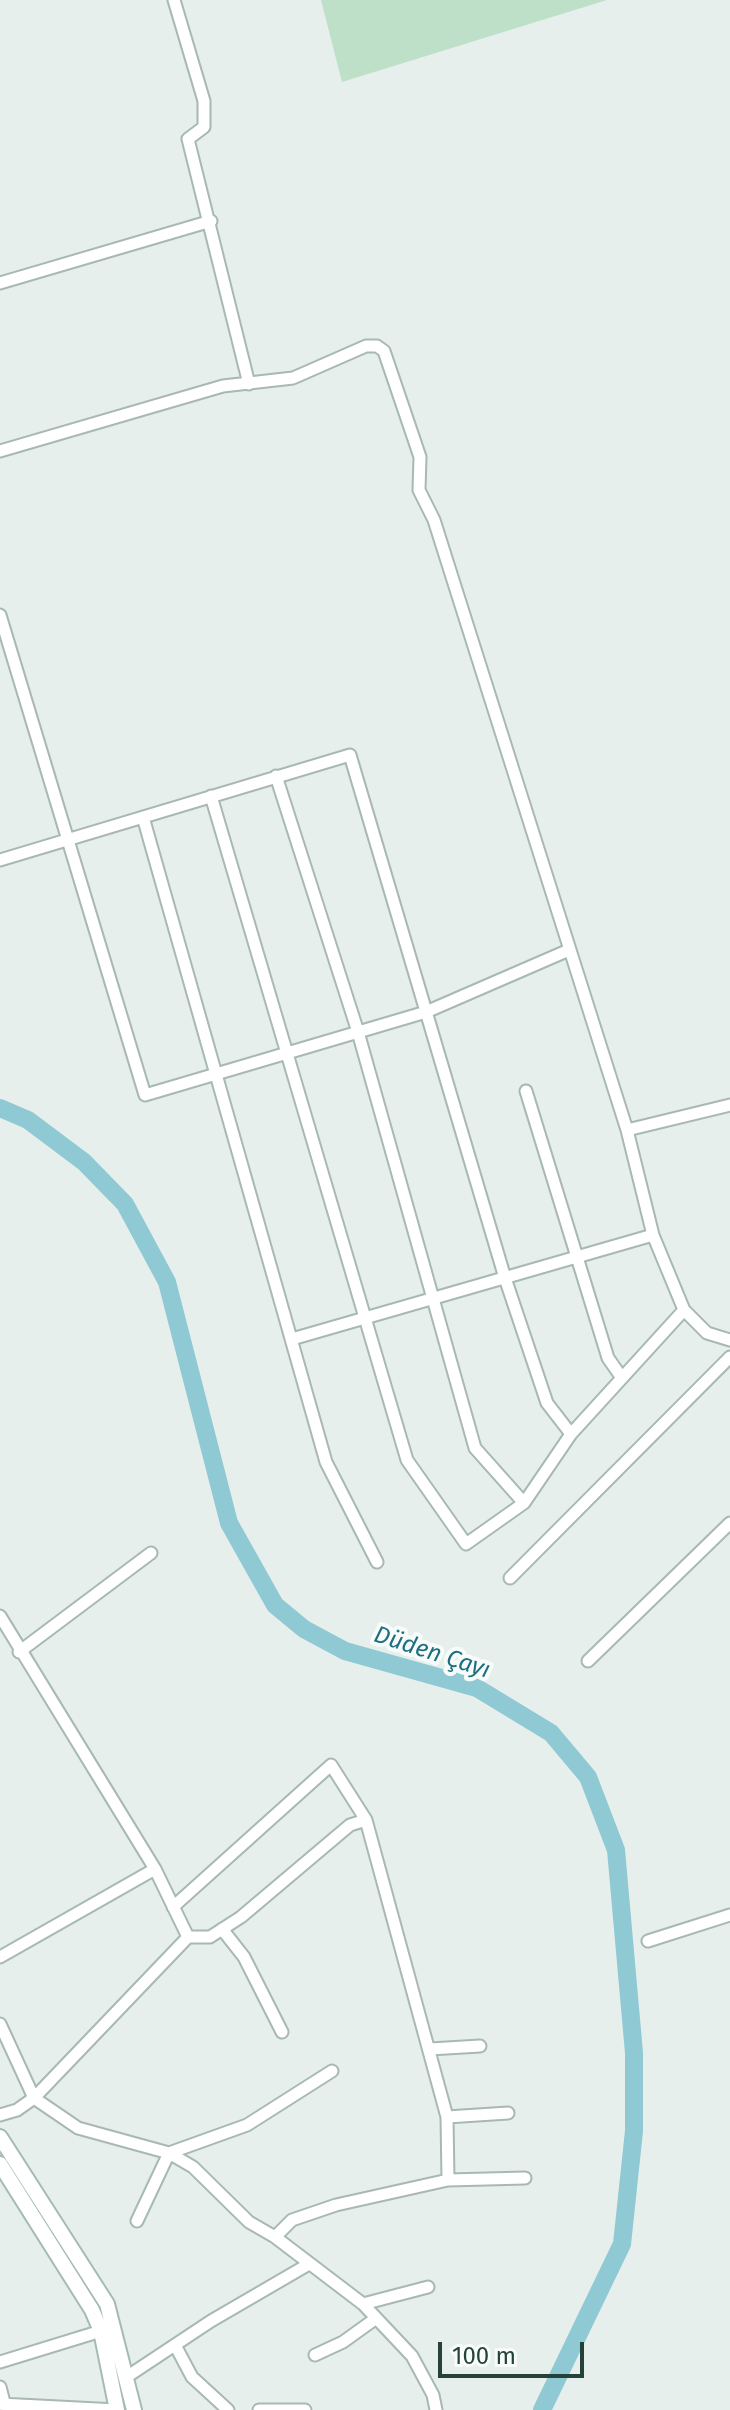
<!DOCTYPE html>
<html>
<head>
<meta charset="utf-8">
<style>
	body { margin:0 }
	#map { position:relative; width:730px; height:2410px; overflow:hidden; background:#e6efeb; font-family:"Fira Sans",sans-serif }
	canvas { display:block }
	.scale { position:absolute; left:438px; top:2342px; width:146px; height:36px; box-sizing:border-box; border:4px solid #24423a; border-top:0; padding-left:10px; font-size:24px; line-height:28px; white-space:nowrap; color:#24423a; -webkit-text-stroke:6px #f7fbf9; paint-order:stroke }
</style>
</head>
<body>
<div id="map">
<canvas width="730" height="2410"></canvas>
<div class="scale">100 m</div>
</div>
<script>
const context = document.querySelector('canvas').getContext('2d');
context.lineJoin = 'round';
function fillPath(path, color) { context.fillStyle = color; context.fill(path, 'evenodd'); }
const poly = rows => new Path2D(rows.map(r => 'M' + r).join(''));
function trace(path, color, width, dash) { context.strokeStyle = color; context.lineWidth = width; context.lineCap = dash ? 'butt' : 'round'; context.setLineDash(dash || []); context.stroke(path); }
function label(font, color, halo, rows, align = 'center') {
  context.font = font + ' "Fira Sans",sans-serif'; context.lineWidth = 8; context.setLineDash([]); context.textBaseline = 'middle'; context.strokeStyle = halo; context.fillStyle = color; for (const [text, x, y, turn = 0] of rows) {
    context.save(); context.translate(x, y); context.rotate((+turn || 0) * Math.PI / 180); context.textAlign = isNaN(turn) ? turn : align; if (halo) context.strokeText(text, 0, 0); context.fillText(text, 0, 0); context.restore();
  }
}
fillPath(poly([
	[321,0,607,0,342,82]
]), '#bfe0c8');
trace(poly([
	[0,1108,28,1120,84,1162,125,1204,167,1282,229,1523,275,1605,304,1629,345,1651,477,1688,551,1733,588,1777,616,1850,634,2053,634,2131,622,2244,542,2410]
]), '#8ec9d4', 18);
const minor = poly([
	[174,0,204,101,204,127,188,139,249,384],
	[0,283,211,221],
	[0,451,223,386,293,378,366,346,377,346,384,351,420,457,419,490,434,520,627,1130,653,1235,684,1310,707,1333,730,1340],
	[0,615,145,1095,426,1012,569,950],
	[276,776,358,1032,475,1448,524,1503],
	[211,796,407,1460,466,1544,524,1503,571,1434,684,1310],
	[143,817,326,1462,377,1562],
	[0,860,350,755,505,1278,547,1403,571,1434],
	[526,1091,608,1358,622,1378],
	[627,1130,730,1105],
	[292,1339,653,1235],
	[510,1578,730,1357],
	[0,1616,155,1869,188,1937,34,2098,17,2110,0,2115],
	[19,1652,151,1553],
	[588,1661,730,1523],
	[173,1907,331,1765,366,1820,447,2117,448,2180,336,2205,292,2220,275,2237],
	[222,1929,244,1957,282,2032],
	[188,1937,210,1937,241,1917,350,1825,366,1820],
	[648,1941,730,1915],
	[0,1957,155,1869],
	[0,2024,34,2098,78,2128,169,2153,193,2167,249,2222,275,2237,363,2304,412,2356,433,2395,436,2410],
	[430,2049,480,2046],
	[447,2117,508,2113],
	[448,2180,525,2178],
	[137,2221,169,2153,247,2125,332,2071],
	[363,2304,428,2287],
	[175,2345,192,2377,228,2410],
	[315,2355,343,2342,375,2319],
	[0,2362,101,2331],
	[128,2376,211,2321,309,2264],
	[0,2387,6,2410],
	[0,2404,117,2410],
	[259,2410,305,2410]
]);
const secondary = poly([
	[0,2137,107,2304,134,2410],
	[0,2164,92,2310,101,2331,117,2410]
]);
trace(minor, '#a8b8b2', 15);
trace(secondary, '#a4bbb3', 18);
trace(minor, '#fff', 11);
trace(secondary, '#fff', 14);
label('italic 24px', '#1c6f80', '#f7fbf9', [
	["Düden Çayı",432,1653,18]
]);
</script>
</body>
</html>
